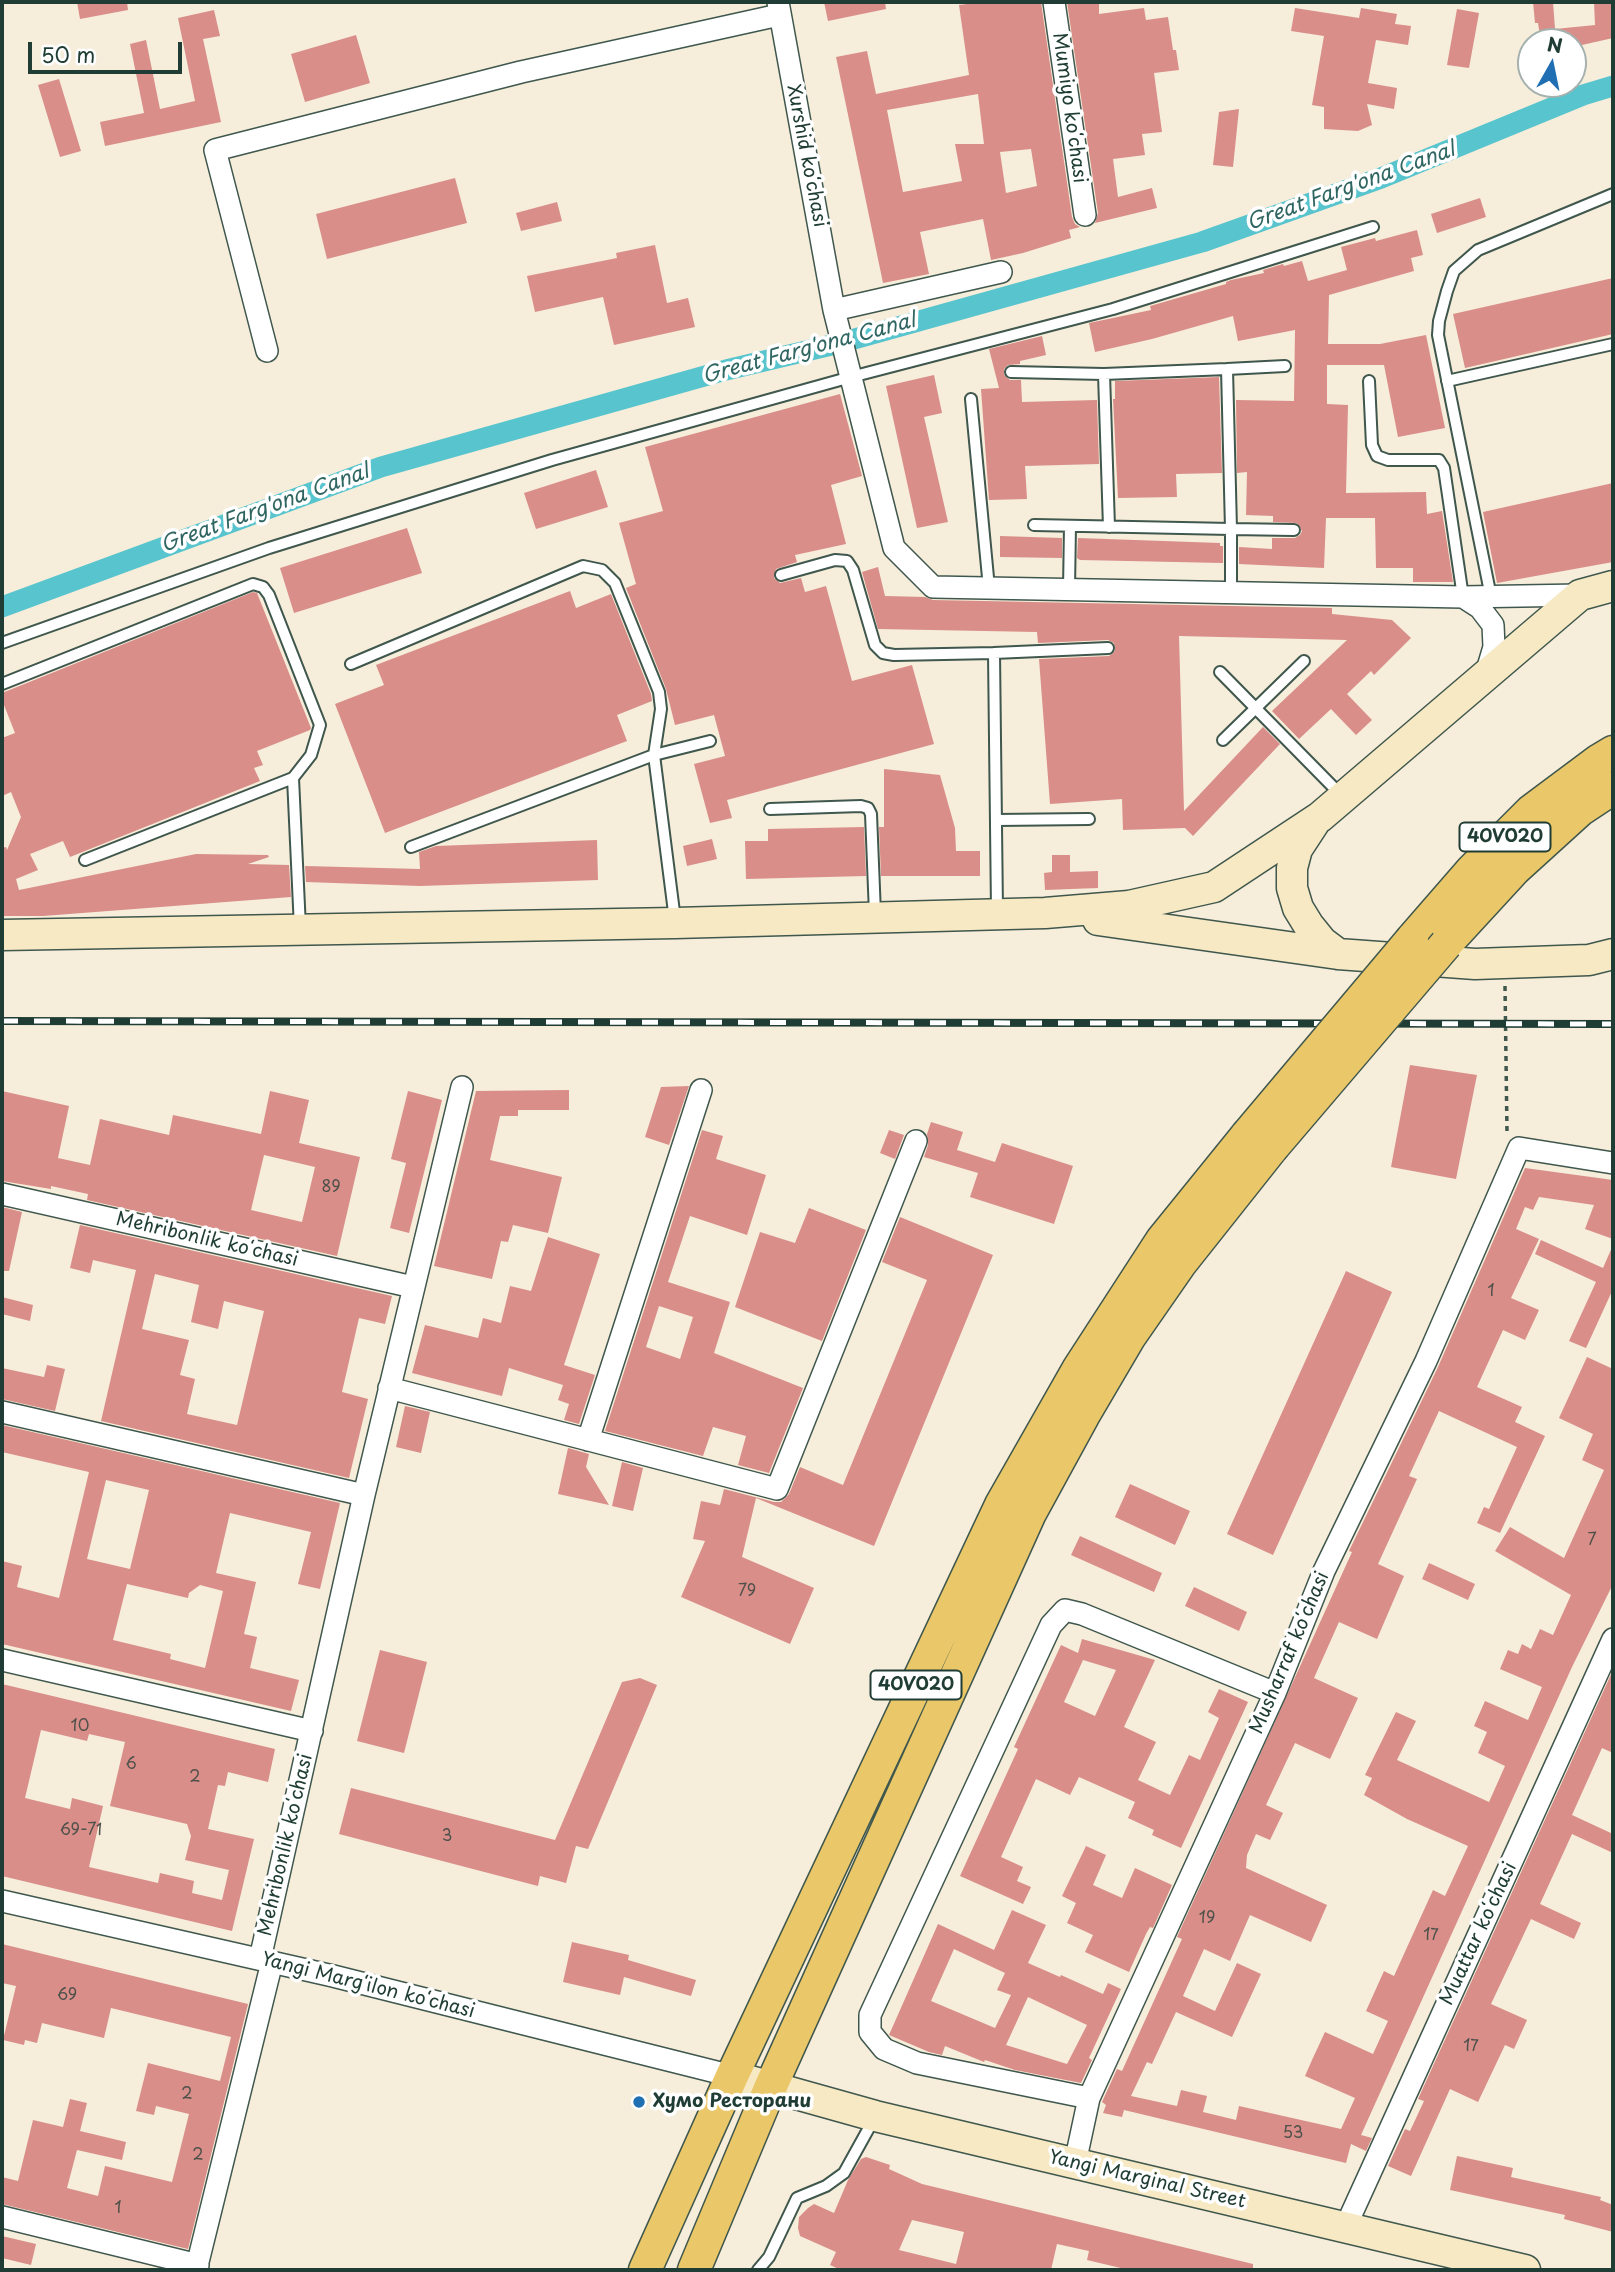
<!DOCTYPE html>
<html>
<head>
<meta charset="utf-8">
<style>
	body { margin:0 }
	#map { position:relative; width:1615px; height:2272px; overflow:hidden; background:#f6edda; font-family:"Playpen Sans",sans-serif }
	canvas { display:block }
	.frame { position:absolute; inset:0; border:4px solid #1f3d34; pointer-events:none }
	.north { position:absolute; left:1517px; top:28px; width:70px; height:70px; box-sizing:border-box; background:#fff; border:2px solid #a5b1ae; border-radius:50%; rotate:9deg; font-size:19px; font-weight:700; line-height:28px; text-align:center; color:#1f3d34 }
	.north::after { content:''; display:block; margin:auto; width:24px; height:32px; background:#1f6fb2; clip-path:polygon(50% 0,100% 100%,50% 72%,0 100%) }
	.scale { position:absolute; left:28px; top:42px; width:154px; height:32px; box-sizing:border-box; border:4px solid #1f3d34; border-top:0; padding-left:9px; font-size:21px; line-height:24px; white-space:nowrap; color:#1f3d34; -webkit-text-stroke:5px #fff; paint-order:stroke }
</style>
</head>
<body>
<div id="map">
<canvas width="1615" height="2272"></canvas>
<div class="frame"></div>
<div class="north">N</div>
<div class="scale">50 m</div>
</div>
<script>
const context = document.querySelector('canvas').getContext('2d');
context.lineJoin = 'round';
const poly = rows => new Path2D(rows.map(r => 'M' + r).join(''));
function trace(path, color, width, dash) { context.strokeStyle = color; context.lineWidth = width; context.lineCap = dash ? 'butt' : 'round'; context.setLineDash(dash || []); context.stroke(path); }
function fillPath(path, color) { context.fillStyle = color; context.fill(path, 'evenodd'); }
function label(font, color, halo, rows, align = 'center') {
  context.font = font + ' "Playpen Sans",sans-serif'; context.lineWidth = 7; context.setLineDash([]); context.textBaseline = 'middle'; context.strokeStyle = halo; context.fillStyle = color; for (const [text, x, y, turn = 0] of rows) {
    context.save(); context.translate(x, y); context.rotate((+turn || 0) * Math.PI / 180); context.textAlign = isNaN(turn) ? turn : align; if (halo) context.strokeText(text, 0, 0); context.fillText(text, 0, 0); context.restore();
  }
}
trace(poly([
	[2,607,381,467,726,370,840,343,1202,242,1381,178,1583,95,1613,86]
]), '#57c4ce', 21);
fillPath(poly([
	[77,2,127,2,128,10,80,19],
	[824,2,885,2,886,9,828,21],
	[982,2,1041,2,1072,217,1075,224,1080,227,1069,230,1071,238,1023,253,991,260,983,219,920,232,929,274,883,283,836,57,867,51,876,94,969,75,959,5],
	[978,94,984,144,955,144,962,181,903,192,887,110],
	[1031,149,1037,186,1006,193,1000,152],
	[1067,2,1099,2,1099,14,1144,8,1146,20,1168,17,1173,50,1176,50,1179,70,1154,73,1162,132,1142,134,1145,155,1113,159,1118,197,1152,188,1157,208,1095,223,1098,213],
	[1533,2,1553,2,1555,29,1595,25,1594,2,1613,2,1613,38,1573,47,1573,42,1541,42,1538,23,1535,23],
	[1295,8,1359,18,1361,8,1397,14,1395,24,1411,26,1408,45,1376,40,1368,83,1397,88,1394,109,1367,104,1372,125,1358,131,1324,129,1324,107,1312,105,1324,36,1291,31],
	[1457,9,1479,13,1469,68,1447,65],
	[214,10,220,36,203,39,221,122,105,146,100,122,144,113,130,44,146,40,160,109,195,101,178,18],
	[356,35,370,83,305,102,291,54],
	[59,79,81,151,60,157,38,85],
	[1239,109,1233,167,1213,165,1219,112],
	[455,178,467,223,327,259,316,214],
	[1480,198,1486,217,1437,233,1431,214],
	[557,202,562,221,521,231,516,213],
	[1417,230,1423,255,1411,258,1414,271,1329,295,1328,344,1380,344,1426,335,1445,428,1398,437,1384,365,1327,365,1327,404,1348,405,1346,493,1426,492,1427,514,1442,511,1453,582,1413,582,1413,568,1376,568,1375,518,1326,518,1324,568,1239,564,1239,547,1272,549,1272,538,1295,538,1300,535,1302,531,1297,523,1273,522,1273,516,1246,515,1247,472,1237,473,1236,400,1294,401,1295,330,1238,341,1233,316,1152,339,1095,352,1089,323,1151,310,1150,306,1226,284,1226,282,1231,280,1264,273,1263,270,1283,264,1284,266,1302,261,1308,281,1347,270,1341,247,1375,238,1376,241],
	[655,245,667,303,688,298,695,327,614,345,603,297,535,312,527,276,617,258,616,253],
	[1613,278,1613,334,1465,368,1453,314],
	[1042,336,1046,355,1020,361,1020,364,1008,365,1004,369,1004,375,1010,380,1021,380,1022,402,1097,400,1099,464,1025,466,1027,499,989,500,981,389,999,388,989,349],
	[934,375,942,413,924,417,948,522,917,528,886,386],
	[1219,377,1222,473,1176,474,1177,497,1118,498,1113,399,1115,399,1115,381],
	[840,394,862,476,831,485,846,544,795,555,797,562,776,569,774,578,780,583,801,578,805,592,826,586,852,681,912,665,934,744,727,800,732,818,710,823,694,764,725,756,714,715,675,725,666,689,626,588,636,584,619,523,663,511,645,447],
	[596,470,608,507,536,529,524,493],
	[1613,483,1613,562,1497,583,1483,512],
	[407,528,422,573,294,613,280,568],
	[1000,536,1062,538,1062,558,1000,557],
	[1078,538,1220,543,1220,546,1223,546,1223,563,1080,560,1077,558],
	[878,567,885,596,925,597,933,600,1332,608,1332,614,1392,620,1411,638,1374,675,1371,671,1347,694,1372,720,1356,735,1331,709,1299,739,1272,711,1347,640,1179,636,1184,811,1263,727,1280,744,1193,836,1185,828,1123,830,1122,799,1050,804,1039,659,1109,656,1115,651,1114,643,1108,640,1038,643,1037,632,878,629,862,572],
	[570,591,576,608,611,594,651,694,652,701,617,715,627,741,385,833,335,704,384,685,376,665],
	[253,592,257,593,311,728,310,730,257,751,263,765,254,768,260,781,70,857,63,841,30,854,38,870,16,879,19,890,196,854,268,855,269,857,248,864,289,865,291,897,43,916,2,916,2,848,6,847,7,850,21,817,11,792,2,796,2,738,15,733,2,700,2,693],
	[884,769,940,775,955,828,956,851,980,851,980,876,881,876,879,827,884,827],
	[864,827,866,876,746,879,745,841,768,841,768,829],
	[712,839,717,859,687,866,683,846],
	[597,840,598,880,420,886,306,882,305,866,420,869,419,852,436,846],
	[1052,855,1070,855,1070,872,1098,871,1098,888,1045,890,1044,873,1052,872],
	[1410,1065,1477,1075,1456,1179,1391,1167],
	[689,1086,669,1145,645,1137,661,1087],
	[569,1090,569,1110,518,1110,518,1116,500,1116,490,1160,562,1177,548,1233,513,1225,508,1242,501,1241,492,1279,434,1266,476,1091],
	[2,1091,69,1106,58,1158,90,1165,100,1119,169,1135,173,1115,261,1134,270,1091,309,1100,299,1143,360,1157,337,1256,87,1200,88,1194,51,1186,51,1189,2,1181],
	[264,1155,315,1167,302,1222,251,1210],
	[408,1091,442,1100,409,1233,390,1228,406,1163,391,1159],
	[931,1122,963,1132,957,1150,995,1162,1002,1143,1073,1166,1054,1224,970,1197,978,1173,924,1157,928,1145,927,1134],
	[702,1130,723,1136,716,1159,766,1175,747,1235,690,1216,668,1282,730,1302,714,1353,803,1388,769,1473,738,1465,746,1436,713,1427,703,1456,605,1431],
	[659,1306,693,1317,680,1359,646,1347],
	[889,1130,904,1135,895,1159,880,1153],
	[1525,1168,1613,1180,1613,1239,1585,1229,1594,1205,1539,1197,1533,1210,1525,1207,1516,1229,1539,1239,1511,1298,1539,1310,1525,1340,1503,1330,1477,1387,1522,1407,1515,1422,1545,1436,1500,1533,1477,1523,1484,1507,1489,1509,1517,1447,1439,1411,1409,1476,1417,1479,1378,1564,1404,1576,1377,1639,1339,1622,1314,1678,1358,1698,1330,1759,1295,1743,1266,1805,1283,1813,1270,1840,1256,1834,1247,1855,1246,1868,1327,1905,1311,1942,1250,1915,1230,1961,1204,1949,1183,1996,1215,2011,1237,1963,1261,1974,1232,2037,1176,2012,1152,2064,1147,2062,1131,2096,1177,2106,1181,2090,1207,2096,1203,2112,1236,2120,1239,2106,1341,2129,1355,2098,1305,2076,1312,2060,1325,2032,1373,2054,1388,2021,1366,2011,1384,1971,1394,1976,1433,1890,1445,1896,1468,1846,1407,1819,1364,1795,1372,1778,1365,1775,1396,1712,1416,1721,1397,1760,1489,1802,1505,1766,1478,1753,1487,1732,1474,1726,1485,1701,1528,1720,1542,1687,1500,1669,1508,1650,1518,1654,1522,1644,1531,1649,1540,1629,1553,1635,1571,1595,1495,1551,1510,1527,1564,1558,1604,1470,1582,1460,1593,1434,1559,1418,1587,1357,1613,1369,1613,1584,1572,1667,1361,2135,1372,2138,1366,2151,1351,2144,1346,2163,1124,2110,1122,2117,1103,2113,1106,2105,1102,2102,1117,2069,1122,2071,1182,1939,1177,1937,1352,1552,1349,1551,1438,1367],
	[2,1207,22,1212,9,1271,2,1271],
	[809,1208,866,1230,822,1341,735,1307,760,1232,795,1243],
	[900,1217,993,1255,874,1546,756,1498,742,1557,814,1588,790,1644,681,1597,705,1541,693,1539,701,1501,720,1505,724,1489,774,1502,781,1502,789,1494,800,1467,843,1485,927,1280,882,1262],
	[80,1225,392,1296,385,1324,359,1318,342,1392,368,1399,349,1478,101,1421,136,1270,93,1260,90,1273,70,1268],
	[155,1274,199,1285,191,1322,218,1329,224,1301,264,1311,237,1425,187,1414,195,1379,180,1375,189,1340,142,1329],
	[548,1237,600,1254,564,1365,595,1375,579,1424,564,1420,569,1404,558,1400,563,1385,509,1368,502,1396,412,1373,425,1325,478,1338,483,1318,501,1323,510,1286,531,1291],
	[1541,1240,1603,1268,1613,1245,1613,1289,1586,1348,1569,1341,1596,1282,1535,1254],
	[1346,1271,1392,1292,1273,1555,1227,1534],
	[2,1297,33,1305,30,1321,2,1314],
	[47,1365,65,1369,55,1411,2,1399,2,1368,44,1377],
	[405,1406,430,1412,421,1453,396,1447],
	[2,1425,340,1503,320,1589,298,1584,311,1532,230,1513,216,1573,256,1582,244,1634,257,1637,250,1668,299,1680,291,1711,2,1644,2,1561,22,1566,17,1587,59,1598,89,1472,2,1452],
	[106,1480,149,1490,130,1569,87,1559],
	[127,1584,188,1598,189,1593,200,1585,223,1591,205,1668,170,1659,171,1654,113,1640],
	[568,1448,589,1454,586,1467,609,1505,558,1494],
	[622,1462,643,1468,633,1511,612,1506],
	[1130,1484,1190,1511,1175,1545,1115,1517],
	[1080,1536,1162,1573,1154,1592,1071,1555],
	[1429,1563,1475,1584,1468,1600,1422,1579],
	[1194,1587,1247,1612,1239,1631,1185,1606],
	[1082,1639,1155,1660,1124,1727,1156,1742,1138,1780,1170,1795,1189,1755,1200,1760,1219,1718,1208,1712,1219,1689,1248,1702,1181,1848,1152,1835,1154,1830,1128,1818,1135,1802,1079,1777,1070,1795,1036,1779,1001,1857,1023,1867,1017,1881,1031,1887,1023,1904,960,1876,1018,1749,1014,1747,1061,1645,1078,1653],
	[1083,1660,1116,1670,1095,1716,1064,1702],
	[380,1650,427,1662,404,1753,357,1741],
	[1613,1670,1613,1753,1602,1748,1572,1815,1613,1834,1613,1853,1572,1834,1540,1904,1581,1923,1574,1939,1531,1919,1491,2004,1527,2020,1514,2049,1505,2045,1478,2102,1450,2089,1411,2176,1388,2166,1405,2129,1410,2131,1424,2101,1418,2099],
	[640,1678,657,1685,588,1849,576,1846,566,1883,540,1876,538,1886,339,1834,351,1788,555,1840,622,1682],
	[2,1684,275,1749,268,1782,228,1772,225,1786,218,1785,208,1829,254,1839,232,1931,2,1876],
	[41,1730,87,1741,89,1734,125,1742,110,1806,187,1824,191,1836,185,1860,229,1870,222,1900,192,1893,194,1881,160,1873,158,1883,89,1867,103,1806,72,1798,70,1809,25,1798],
	[1086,1846,1106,1855,1093,1885,1122,1898,1135,1868,1172,1885,1153,1928,1150,1927,1146,1934,1129,1972,1085,1952,1093,1935,1067,1923,1076,1903,1062,1896],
	[1012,1910,1046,1925,1028,1963,1060,1977,1061,1975,1103,1994,1108,1983,1121,1989,1089,2058,1092,2060,1081,2083,1015,2070,985,2060,984,2062,945,2046,942,2055,929,2052,889,2035,938,1924,994,1950],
	[954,1949,1005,1973,997,1990,1011,1995,995,2028,931,2001],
	[1028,1997,1087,2025,1067,2064,1006,2045],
	[572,1942,629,1955,628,1960,696,1980,691,1996,624,1977,620,1995,563,1982],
	[2,1944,248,2004,188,2249,2,2204,2,2177,18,2181,33,2120,63,2127,70,2099,87,2103,80,2131,126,2142,122,2160,77,2150,67,2188,98,2196,105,2166,172,2182,189,2114,156,2106,154,2115,136,2111,148,2063,220,2081,231,2037,111,2008,104,2038,42,2023,37,2043,25,2040,24,2045,3,2040,16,1986,2,1983],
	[1457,2156,1513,2168,1511,2177,1601,2197,1600,2200,1613,2205,1613,2232,1564,2219,1565,2215,1450,2190],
	[866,2157,890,2165,889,2169,922,2184,1253,2264,1253,2270,1129,2270,1087,2260,1089,2251,1057,2244,1051,2270,841,2270,830,2265,836,2252,800,2236,798,2228,799,2217,808,2208,814,2204,834,2213,848,2180,861,2159],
	[912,2220,964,2232,956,2264,899,2250],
	[2,2236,36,2244,31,2265,2,2258]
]), '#d98e8a');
const lane = poly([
	[1011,372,1104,374,1227,369],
	[1104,374,1109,527],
	[1369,381,1372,445,1377,456,1388,460,1439,460,1444,468,1463,597],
	[1447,381,1613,344],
	[971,399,989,588],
	[1034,525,1231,529,1227,369,1285,366],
	[781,575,835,560,847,561,853,570,875,645,883,653,894,655,994,653],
	[1069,589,1070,526],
	[1231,593,1231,529,1294,530],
	[1491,597,1438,335,1439,321,1447,291,1454,271,1478,250,1613,194],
	[2,643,269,548,552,460,851,377,1113,309,1373,227],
	[351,664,583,566,602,570,615,583,659,692,661,709,654,755,710,741],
	[1220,672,1341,795],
	[2,684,253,584,263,587,269,595,320,725,311,755,293,778],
	[1223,740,1304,661],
	[770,809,861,806,868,808,871,814,875,914],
	[996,820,1089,819],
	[411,847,654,755,675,920],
	[85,860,293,778,300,928],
	[997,911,994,653,1108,648],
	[758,2270,769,2257,797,2198,826,2186,844,2173,875,2117]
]);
const street = poly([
	[778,2,834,310,894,548,933,587,1463,597,1580,595],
	[1054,2,1085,215],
	[834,310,1001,272],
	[267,351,215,150,521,72,779,15],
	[1463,597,1480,608,1493,625,1494,647,1486,674],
	[2,1194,413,1287],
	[389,1388,777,1489,916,1141],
	[2,1412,364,1495],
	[588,1440,701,1090],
	[2,1660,312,1731],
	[2,1901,333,1976,732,2076],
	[260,1959,364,1495,462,1087],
	[1089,2098,917,2063,884,2049,870,2032,870,2015,1051,1625,1065,1610,1082,1614,1275,1693],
	[1075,2163,1089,2098,1275,1693,1324,1571,1426,1361,1519,1148,1613,1163],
	[2,2217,198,2265],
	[1345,2228,1613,1639],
	[196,2270,272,1962]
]);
const secondary = poly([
	[1314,823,1297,849,1292,868,1292,888,1298,908,1309,926,1322,942,1338,954],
	[1098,920,1338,954,1475,964,1589,960,1613,954],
	[2,935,675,923,1045,913,1129,906,1214,887,1320,817,1580,595,1613,586],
	[732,2076,875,2116,1525,2270]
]);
const primary = poly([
	[1412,939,1472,870,1531,811,1598,761,1613,752],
	[1446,944,1515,869,1580,810,1613,788],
	[645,2270,732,2076,1001,1505,1079,1368,1162,1240,1247,1135],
	[694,2270,771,2086,1030,1513,1083,1416,1130,1336,1180,1264,1272,1148]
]);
trace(lane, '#3f574d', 14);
trace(street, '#3f574d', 24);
trace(secondary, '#3f574d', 33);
trace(primary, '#3f574d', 35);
trace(poly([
	[1505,986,1507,1132]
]), '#3f574d', 3.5, [5, 5]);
trace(lane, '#fff', 10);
trace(street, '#fff', 21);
trace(secondary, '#f7e9c3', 30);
trace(primary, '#eac769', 32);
const rail = poly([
	[2,1021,1613,1024]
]);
trace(rail, '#1f3d34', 8);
trace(rail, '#fff', 5, [16]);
const primaryBridge = poly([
	[1247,1135,1412,939],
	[1272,1148,1446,944]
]);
trace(primaryBridge, '#3f574d', 35, []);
trace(primaryBridge, '#eac769', 32);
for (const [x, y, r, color] of [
	[639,2102,7,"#1f6fb2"]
]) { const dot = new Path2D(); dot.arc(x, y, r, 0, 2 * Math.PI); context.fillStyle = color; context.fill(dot); trace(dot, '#fff', 2.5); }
label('16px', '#4e514a', null, [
	["89",331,1188],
	["1",1491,1292],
	["7",1592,1541],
	["79",747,1592],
	["10",80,1727],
	["6",131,1765],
	["2",195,1778],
	["69-71",81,1831],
	["3",447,1837],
	["19",1207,1919],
	["17",1431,1936],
	["69",67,1996],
	["17",1471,2047],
	["2",187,2095],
	["53",1293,2134],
	["2",198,2156],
	["1",118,2209]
]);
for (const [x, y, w] of [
	[1505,837,91],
	[916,1685,91]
]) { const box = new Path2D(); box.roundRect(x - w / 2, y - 14.5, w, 29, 5); context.fillStyle = '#fff'; context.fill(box); trace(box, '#1f3d34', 2); }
label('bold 18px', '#1f3d34', null, [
	["40V020",1505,837],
	["40V020",916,1685]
]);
label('19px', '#1f3d34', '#fff', [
	["Mumiyo koʻchasi",1069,108,82],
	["Xurshid koʻchasi",806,156,79],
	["Mehribonlik koʻchasi",207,1240,13],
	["Musharraf koʻchasi",1290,1653,-67],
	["Mehribonlik koʻchasi",286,1845,-77],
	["Muattar koʻchasi",1479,1934,-65],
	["Yangi Margʻilon koʻchasi",368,1986,14],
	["Yangi Marginal Street",1147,2180,13]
]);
label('bold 19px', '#1f3d34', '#fff', [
	["Хумо Ресторани",653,2102]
], 'left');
label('italic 21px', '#306662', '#fff', [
	["Great Farg'ona Canal",1351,187,-20],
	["Great Farg'ona Canal",809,349,-15],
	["Great Farg'ona Canal",265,509,-20]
]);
</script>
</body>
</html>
